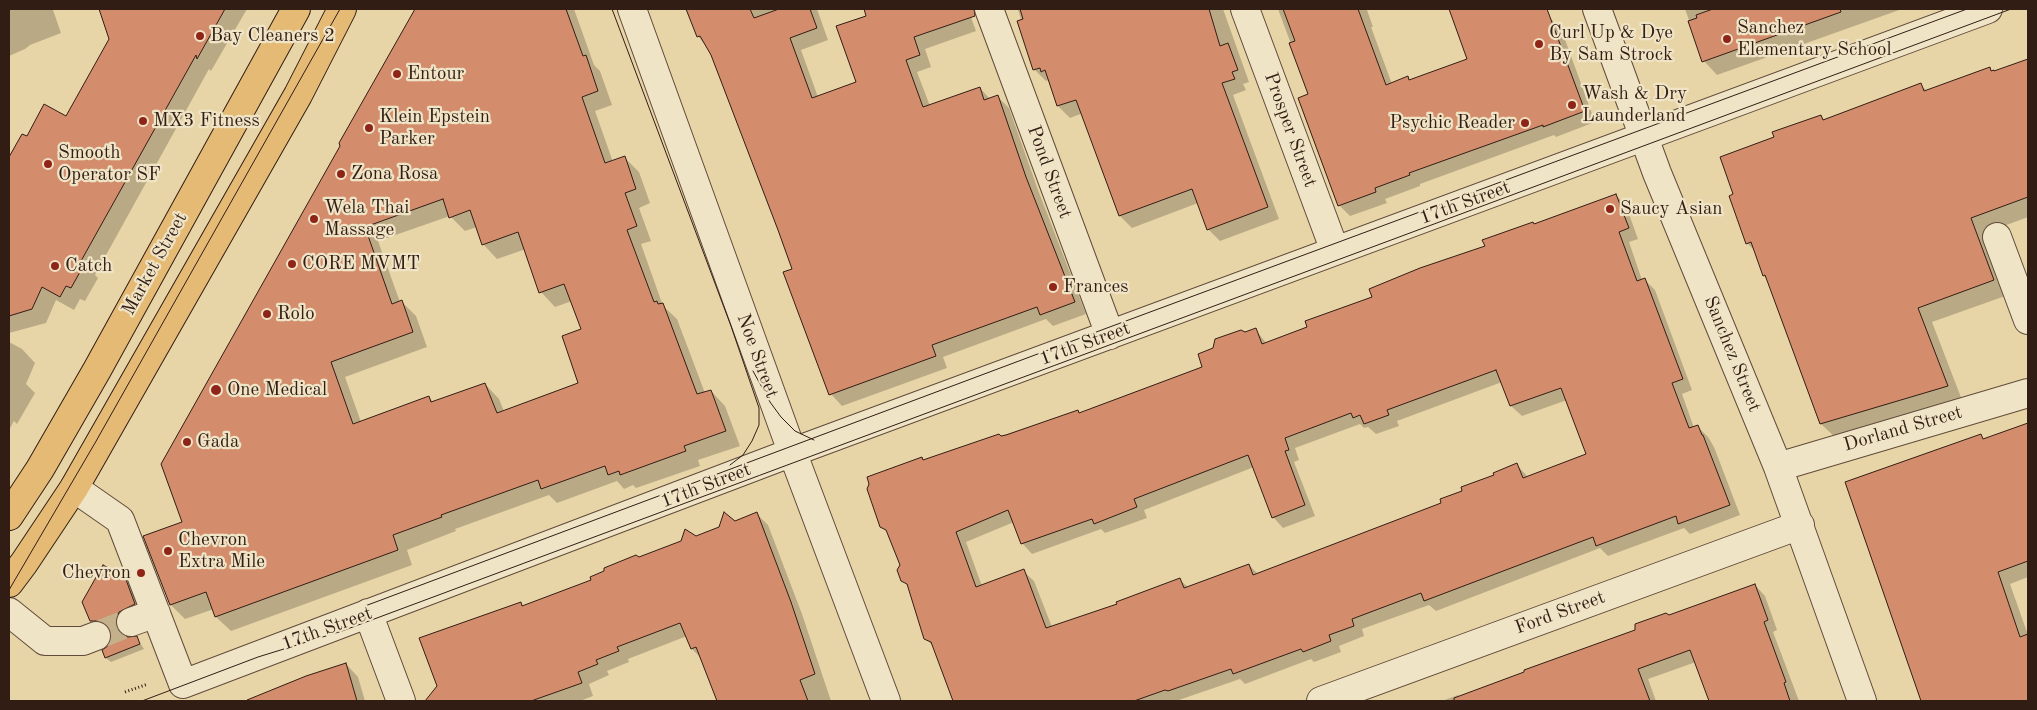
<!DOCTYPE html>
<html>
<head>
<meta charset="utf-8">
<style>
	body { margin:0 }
	#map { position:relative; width:2037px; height:710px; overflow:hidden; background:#e8d5a7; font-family:"Old Standard TT",serif }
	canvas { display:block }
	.frame { position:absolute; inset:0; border:10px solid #321d15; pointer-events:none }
</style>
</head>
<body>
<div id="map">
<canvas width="2037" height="710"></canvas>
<div class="frame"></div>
</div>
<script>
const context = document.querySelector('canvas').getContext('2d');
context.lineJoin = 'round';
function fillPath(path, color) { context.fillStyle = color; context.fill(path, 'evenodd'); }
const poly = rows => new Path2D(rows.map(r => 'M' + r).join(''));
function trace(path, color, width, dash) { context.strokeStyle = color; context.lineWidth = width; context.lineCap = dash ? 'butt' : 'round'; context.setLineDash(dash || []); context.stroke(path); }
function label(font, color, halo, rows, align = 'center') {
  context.font = font + ' "Old Standard TT",serif'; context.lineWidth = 4.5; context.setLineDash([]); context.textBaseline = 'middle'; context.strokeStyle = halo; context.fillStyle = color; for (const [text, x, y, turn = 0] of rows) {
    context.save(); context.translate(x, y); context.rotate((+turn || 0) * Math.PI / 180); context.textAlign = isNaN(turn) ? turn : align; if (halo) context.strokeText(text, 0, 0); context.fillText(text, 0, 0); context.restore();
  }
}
fillPath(poly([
	[9,9,57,9,53,10,61,33,30,45,25,49,9,56],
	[100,9,247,9,211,71,209,69,95,275,98,278,85,301,80,299,74,310,56,300,46,323,9,333,9,159,23,135,27,138,67,118,111,39],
	[416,9,574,9,594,65,600,71,612,105,595,111,613,162,625,158,639,172,650,203,639,208,651,241,641,244,663,306,677,319,705,393,711,391,725,406,740,446,698,460,700,466,636,488,633,485,624,489,617,481,557,503,549,495,455,529,456,531,407,550,412,565,231,631,216,617,214,609,185,619,171,605,145,537,183,523,341,147,340,143],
	[450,216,465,231,477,227,483,244,497,259,526,249,541,292,555,307,572,301,582,330,580,383,504,411,499,399,485,384,434,403,429,397,361,422,345,377,427,347,416,316,402,302,400,302,378,241],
	[688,9,817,9,828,40,801,50,818,97,858,83,868,16,865,9,968,9,976,31,925,49,931,67,917,72,930,106,980,88,990,99,997,96,1009,108,1038,190,1086,314,1053,326,1046,319,943,357,947,368,842,406,831,394,794,270,712,54,698,36],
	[1018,9,1223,9,1249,82,1243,84,1246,90,1233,95,1279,219,1220,241,1208,229,1198,203,1132,228,1120,216,1083,113,1070,118,1058,106,1049,80,1046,81,1034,69],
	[1278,9,1368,9,1367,10,1373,27,1371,27,1392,84,1408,78,1411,81,1469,60,1451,9,1546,9,1548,15,1563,34,1595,122,1556,137,1554,135,1420,184,1420,186,1385,199,1387,203,1350,216,1339,205,1310,95],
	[1685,9,1902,9,1717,75,1704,61],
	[2028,61,2028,217,1985,233,2008,295,1932,322,1962,400,1836,438,1821,424,1768,280,1764,276,1756,252,1747,243,1775,138,1821,117,1825,120,1921,85,1927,91,1989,69,1995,73],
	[1616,195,1626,206,1638,239,1629,242,1642,280,1644,279,1655,290,1692,390,1682,394,1694,428,1698,427,1708,437,1714,447,1740,515,1690,534,1684,528,1608,556,1600,548,1436,611,1429,605,1362,629,1364,636,1339,646,1341,652,1314,662,1311,659,1245,684,1240,679,1176,701,960,701,951,679,934,647,925,638,909,587,902,580,901,565,890,534,881,526,924,461,1078,411,1080,414,1204,368,1245,333,1255,329,1267,344,1309,328,1534,225],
	[1502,382,1511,406,1522,416,1567,400,1588,455,1528,477,1517,465,1443,504,1258,574,1249,565,1188,587,1180,580,1118,604,1052,627,1034,581,1023,571,982,586,966,542,1014,522,1022,543,1032,554,1101,529,1105,533,1147,518,1144,510,1254,467,1273,517,1283,528,1315,516,1294,462,1299,460,1295,448,1360,424,1364,428,1368,427,1376,434,1399,426,1397,421],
	[9,342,22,349,35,363,26,384,35,393,17,424,14,421,9,430],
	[2028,425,2028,577,2010,584,2028,635,2028,701,1922,701,1846,482,1981,436,1985,440],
	[757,514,768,525,802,614,831,701,718,701,702,659,692,649,687,636,628,659,629,662,607,671,609,675,589,684,593,696,580,701,440,701,436,690,520,604,524,607,593,580,639,558],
	[124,578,130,583,140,609,120,625,121,634,128,638,137,638,144,649,111,662,106,658,113,639,110,628,105,625,96,626,91,621],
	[1755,585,1765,596,1777,630,1773,632,1799,701,1710,701,1696,662,1648,679,1656,701,1442,701,1458,695,1459,697,1636,631,1669,616],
	[346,664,358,677,365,701,270,701,279,687]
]), '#0003');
const building = poly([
	[99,9,225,9,197,59,196,55,81,261,85,263,71,288,66,286,60,297,42,287,32,309,9,316,9,157,22,134,27,136,44,104,66,116,109,39,99,9],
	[415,9,566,9,583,56,586,55,598,91,582,97,605,163,625,156,636,189,625,193,637,226,627,230,654,302,657,301,658,304,663,303,697,394,711,390,726,431,684,446,686,451,620,475,619,471,608,475,605,466,541,489,538,480,441,515,442,517,393,535,398,550,215,617,206,592,170,605,143,536,182,522,161,464,340,146,339,143,415,9],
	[443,199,449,218,470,210,482,245,518,232,539,293,564,284,581,329,562,336,578,383,497,413,485,383,431,402,429,396,353,424,331,362,413,332,402,300,392,304,365,227,443,199],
	[686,9,750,9,754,18,779,9,810,9,817,28,790,38,812,98,856,82,836,26,866,16,864,9,974,9,975,16,914,37,920,55,906,60,923,107,980,87,984,100,998,95,1026,177,1075,302,1040,315,1037,307,932,345,936,356,829,395,783,272,792,269,778,230,711,55,700,36,697,37,686,9],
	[1020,9,1209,9,1220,46,1228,43,1238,70,1232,72,1235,79,1222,83,1268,207,1207,230,1192,189,1119,216,1076,100,1057,106,1045,70,1041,72,1040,68,1033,70,1017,21,1023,19,1020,9],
	[1283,9,1358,9,1386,85,1408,76,1409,80,1467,59,1449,9,1547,9,1585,111,1543,127,1543,125,1409,173,1410,175,1375,188,1376,192,1338,206,1298,98,1308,94,1289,43,1295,41,1283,9],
	[1713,9,1840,9,1841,12,1702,62,1688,21,1697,18,1696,15,1713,9],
	[2028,59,2028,197,1971,218,1994,280,1918,308,1948,386,1820,424,1765,275,1763,276,1751,242,1746,244,1729,196,1733,194,1720,157,1774,137,1772,132,1821,115,1823,120,1921,83,1924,91,1990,67,1991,71,1994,70,1994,71,2028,59],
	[1616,194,1629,228,1619,232,1637,281,1645,278,1683,379,1672,383,1689,428,1698,425,1702,435,1703,435,1730,505,1678,524,1676,516,1596,546,1593,537,1424,601,1421,593,1352,619,1354,626,1329,635,1331,641,1303,652,1301,649,1233,674,1231,669,1168,691,1165,690,1134,701,953,701,931,642,924,639,907,584,901,581,897,570,900,565,886,530,880,527,867,489,869,484,867,477,922,457,923,460,999,434,1001,436,1006,435,1078,410,1079,413,1202,367,1198,354,1213,348,1215,339,1241,330,1245,332,1256,328,1262,344,1307,327,1305,321,1372,297,1369,289,1420,268,1485,246,1482,240,1533,222,1534,224,1616,194],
	[1496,370,1510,406,1561,388,1586,454,1523,478,1517,463,1493,473,1494,475,1461,487,1462,491,1440,499,1441,503,1253,575,1249,564,1184,588,1180,578,1116,602,1117,604,1046,628,1024,569,976,587,956,532,1008,510,1021,544,1092,519,1094,524,1137,507,1134,499,1248,455,1272,518,1305,505,1285,451,1289,450,1285,438,1351,413,1353,418,1360,415,1364,424,1389,415,1387,410,1496,370],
	[2028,423,2028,561,1998,572,2020,637,2028,634,2028,701,1921,701,1845,482,1981,434,1983,439,2028,423],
	[724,512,735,521,757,512,791,602,815,674,800,680,808,701,717,701,696,647,691,649,680,623,617,647,619,651,596,660,598,664,578,672,582,683,531,701,425,701,437,686,419,638,521,602,522,606,591,580,590,577,604,571,604,568,636,555,639,557,681,541,685,529,696,536,719,527,724,512],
	[103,565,125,577,135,604,119,612,116,620,117,628,121,634,128,637,137,636,140,644,105,658,102,650,108,646,111,639,110,630,106,624,99,621,90,621,82,602,103,565],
	[1755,584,1768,620,1764,622,1786,682,1784,683,1790,701,1709,701,1690,650,1638,669,1650,701,1454,701,1454,698,1524,672,1524,670,1635,630,1635,624,1666,613,1669,615,1755,584],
	[346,663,357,701,247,701,247,700,306,676,346,663]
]);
fillPath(building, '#d38d6c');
trace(building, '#321d15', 1);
trace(poly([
	[96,636,131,622]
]), '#c4b08a', 28, [28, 14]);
const minor = poly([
	[632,9,790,446,886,701],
	[989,9,1110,335],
	[1245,9,1335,251],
	[1597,9,1657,173,1778,467,1862,701],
	[1997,237,2028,320],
	[1778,467,2028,393],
	[74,488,120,520,183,684,793,452,1988,9],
	[9,612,45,641,83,641,96,636],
	[368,613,401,701],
	[131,622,156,613],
	[1321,701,1800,525]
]);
const major = poly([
	[9,516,40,469,97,370,296,9],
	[9,583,24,563,74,488,298,95,342,9]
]);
trace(minor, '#604b3a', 30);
trace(major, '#321d15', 30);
trace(poly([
	[125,692,148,684]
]), '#321d15', 3, [1, 2.5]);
trace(minor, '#f0e4c6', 28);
trace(major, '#e4ba74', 28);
trace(poly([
	[612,9,731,326,759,408,759,425,752,441,743,455,730,465],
	[753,371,770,402,781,417,795,431,814,440],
	[9,590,95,443,340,9],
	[365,606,1107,328,1967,9],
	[142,701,258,657,342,631,2011,9]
]), '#321d15', 1);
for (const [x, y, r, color] of [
	[200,36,5,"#8f2418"],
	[1727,39,5,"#8f2418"],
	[1539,44,5,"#8f2418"],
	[397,74,5,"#8f2418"],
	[1572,105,5,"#8f2418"],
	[143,121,5,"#8f2418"],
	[1525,123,5,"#8f2418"],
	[369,128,5,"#8f2418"],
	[48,164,5,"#8f2418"],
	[341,174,5,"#8f2418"],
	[1610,209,5,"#8f2418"],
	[314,219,5,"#8f2418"],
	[292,264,5,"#8f2418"],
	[55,266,5,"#8f2418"],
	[1053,287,5,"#8f2418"],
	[267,314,5,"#8f2418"],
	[216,390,6,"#8f2418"],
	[187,442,5,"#8f2418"],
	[168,551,5,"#8f2418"],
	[141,573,5,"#8f2418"]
]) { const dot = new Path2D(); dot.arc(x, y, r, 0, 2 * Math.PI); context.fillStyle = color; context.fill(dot); trace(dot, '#f0e4c6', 2); }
label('19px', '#321d15', '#f0e4c6', [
	["Sanchez",1737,28],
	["Elementary School",1737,50],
	["Curl Up & Dye",1549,33],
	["By Sam Strock",1549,55],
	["Bay Cleaners 2",210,36],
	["Entour",407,74],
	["Wash & Dry",1582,94],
	["Launderland",1582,116],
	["Klein Epstein",379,117],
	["Parker",379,139],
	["MX3 Fitness",153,121],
	["Psychic Reader",1515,123,"right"],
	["Smooth",58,153],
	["Operator SF",58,175],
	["Zona Rosa",351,174],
	["Wela Thai",324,208],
	["Massage",324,230],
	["Saucy Asian",1620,209],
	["CORE MVMT",302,264],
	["Catch",65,266],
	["Frances",1063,287],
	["Rolo",277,314],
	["One Medical",227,390],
	["Gada",197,442],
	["Chevron",178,540],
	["Extra Mile",178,562],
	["Chevron",131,573,"right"]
], 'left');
label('19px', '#321d15', '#f0e4c6', [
	["Prosper Street",1290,130,70],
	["Pond Street",1049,172,70],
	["17th Street",1465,203,-20],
	["Market Street",155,264,-61],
	["17th Street",1085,344,-20],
	["Sanchez Street",1732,354,68],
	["Noe Street",757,356,70],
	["Dorland Street",1903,429,-16],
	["17th Street",706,486,-21],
	["Ford Street",1560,613,-20],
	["17th Street",327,629,-20]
]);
</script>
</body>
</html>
